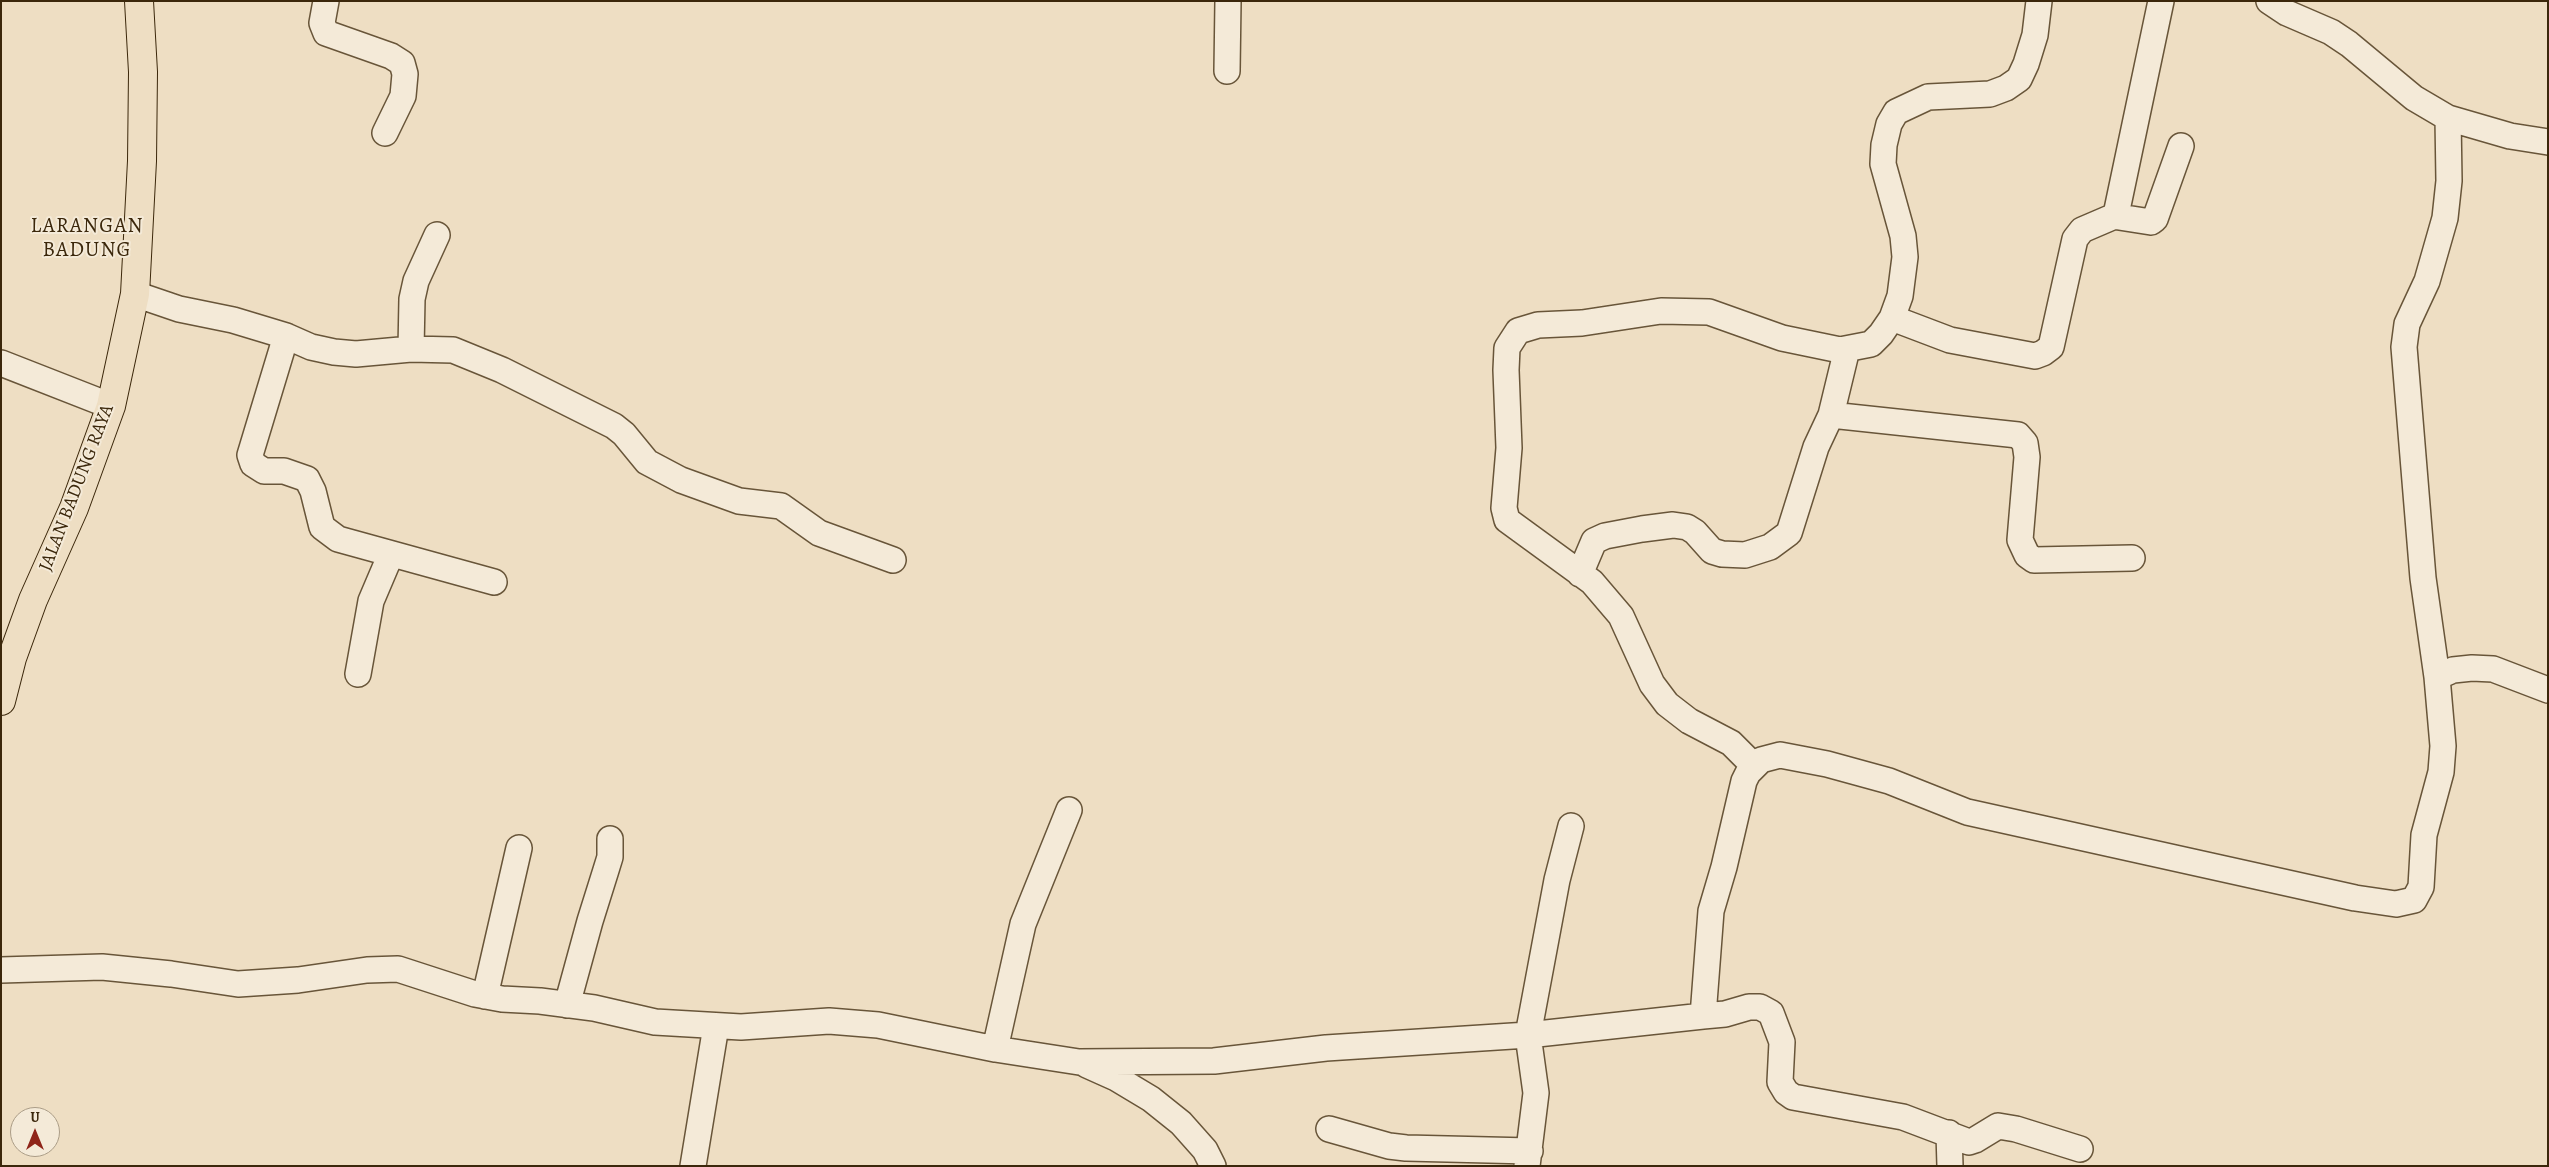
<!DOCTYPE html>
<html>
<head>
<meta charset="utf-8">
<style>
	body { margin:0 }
	#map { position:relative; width:2549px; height:1167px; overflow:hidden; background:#eedec3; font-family:Alegreya,serif }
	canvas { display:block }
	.frame { position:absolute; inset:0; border:2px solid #3b270b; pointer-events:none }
	.north { position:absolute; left:10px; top:1107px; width:50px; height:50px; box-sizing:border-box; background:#f4ead8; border:1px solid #aa9c86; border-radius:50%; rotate:0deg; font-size:14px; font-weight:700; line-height:20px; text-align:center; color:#3b270b }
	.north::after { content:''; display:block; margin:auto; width:18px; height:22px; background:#8f2418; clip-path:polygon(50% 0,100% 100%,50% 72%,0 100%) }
</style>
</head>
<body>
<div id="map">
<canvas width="2549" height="1167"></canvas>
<div class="frame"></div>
<div class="north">U</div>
</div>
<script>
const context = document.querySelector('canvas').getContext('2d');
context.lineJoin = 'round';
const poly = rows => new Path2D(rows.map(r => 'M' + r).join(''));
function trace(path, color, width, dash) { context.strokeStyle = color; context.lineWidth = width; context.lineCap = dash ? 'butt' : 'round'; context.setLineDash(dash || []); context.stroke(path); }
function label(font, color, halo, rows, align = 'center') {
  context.font = font + ' Alegreya,serif'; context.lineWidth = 4; context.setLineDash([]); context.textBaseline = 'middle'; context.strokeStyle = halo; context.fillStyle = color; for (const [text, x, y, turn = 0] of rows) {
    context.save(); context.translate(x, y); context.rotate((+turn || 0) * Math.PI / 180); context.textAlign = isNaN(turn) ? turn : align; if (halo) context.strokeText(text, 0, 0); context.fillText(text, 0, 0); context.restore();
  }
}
const minor = poly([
	[326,1,322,23,326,33,391,56,402,63,405,74,403,96,385,133],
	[2161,1,2117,210,2119,217,2151,222,2155,219,2181,146],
	[2269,1,2287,13,2331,32,2349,44,2414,98,2448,118,2510,136,2548,142],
	[1227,71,1228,1],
	[135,294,179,309,233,320,286,336,311,347,334,352,356,354,411,349,453,350,502,370,614,426,624,434,647,462,681,480,739,501,781,506,819,533,893,560],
	[1892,318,1950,340,2035,356,2043,353,2051,347,2075,239,2082,230,2117,215],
	[286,336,250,455,253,464,264,471,284,471,307,479,313,491,322,527,338,539,494,582],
	[411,349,412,299,416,281,437,235],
	[1,363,111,406],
	[1831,415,2018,435,2025,443,2027,457,2020,540,2027,555,2034,560,2132,558],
	[1580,574,1594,541,1605,536,1642,529,1673,525,1687,527,1695,532,1712,551,1722,554,1745,555,1770,547,1789,533,1816,447,1831,415,1847,349],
	[358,674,371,601,391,554],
	[2437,677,2453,670,2472,668,2493,669,2548,690],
	[1754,766,1731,743,1689,721,1667,704,1652,684,1621,616,1592,582,1507,520,1504,508,1509,448,1506,370,1507,348,1518,331,1538,325,1582,323,1661,311,1709,312,1782,338,1840,350,1871,344,1881,334,1892,318,1900,296,1905,257,1903,236,1883,164,1884,145,1889,124,1896,112,1928,97,1990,94,2006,88,2019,79,2026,64,2035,35,2039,1],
	[1,970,102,967,171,974,238,984,298,980,367,970,398,969,475,994,502,999,540,1001,594,1008,655,1022,741,1027,829,1021,878,1025,995,1049,1079,1062,1214,1061,1326,1048,1528,1035,1703,1016,1711,911,1724,867,1744,781,1748,773,1761,760,1780,755,1827,764,1889,781,1967,812,2355,898,2396,904,2414,900,2421,887,2424,835,2441,772,2443,746,2437,677,2423,578,2404,347,2407,324,2427,281,2445,218,2449,181,2448,118],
	[485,996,519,848],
	[567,1005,590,921,606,870,610,857,610,839],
	[1703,1016,1725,1014,1749,1007,1760,1007,1771,1013,1782,1042,1780,1082,1786,1092,1793,1097,1903,1117,1969,1142,1975,1140,1998,1126,2016,1129,2080,1149],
	[995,1049,1023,924,1069,810],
	[1087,1065,1116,1078,1151,1099,1181,1123,1205,1150,1213,1166],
	[1329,1129,1389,1146,1406,1148,1530,1151],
	[1949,1133,1950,1166],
	[693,1166,716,1026],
	[1527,1166,1536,1093,1528,1035,1557,880,1571,826]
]);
const major = poly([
	[1,701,12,658,33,600,74,508,111,406,135,294,142,161,143,72,139,1]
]);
trace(minor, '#685539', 28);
trace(major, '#3b270b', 30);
trace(minor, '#f4ead8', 25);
trace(major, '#eedec3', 28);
label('19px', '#3b270b', '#f4ead8', [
	["JALAN BADUNG RAYA",77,488,-69]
]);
context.letterSpacing = '1px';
label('21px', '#3b270b', '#f4ead8', [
	["LARANGAN",87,227],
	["BADUNG",87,251]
]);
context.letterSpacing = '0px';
</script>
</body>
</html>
